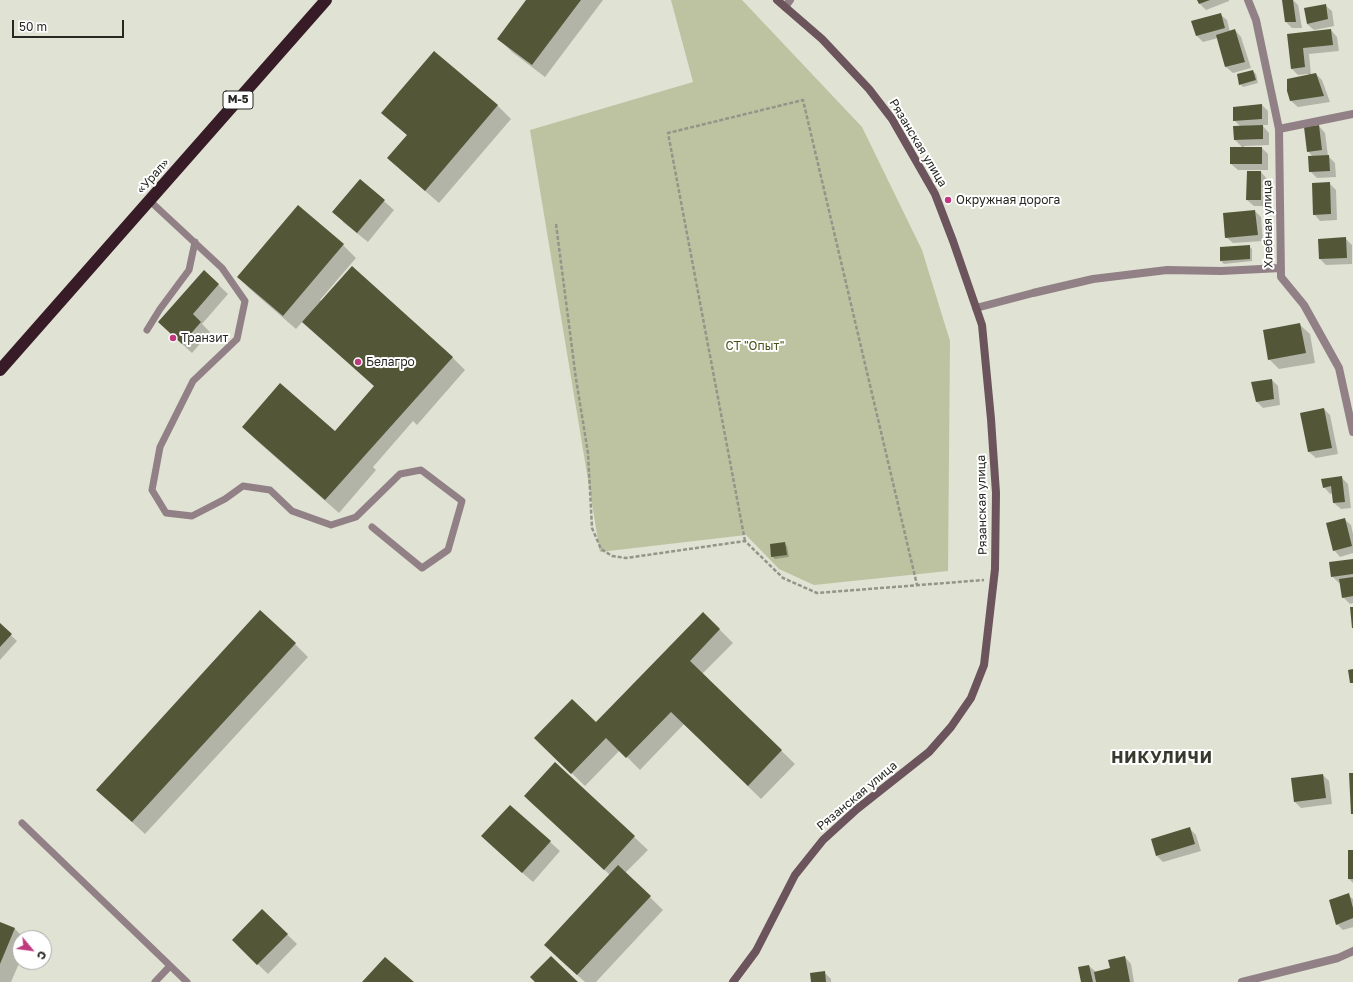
<!DOCTYPE html>
<html>
<head>
<meta charset="utf-8">
<style>
	body { margin:0 }
	#map { position:relative; width:1353px; height:982px; overflow:hidden; background:#e0e2d3; font-family:"Golos Text",sans-serif }
	canvas { display:block }
	.north { position:absolute; left:12px; top:930px; width:40px; height:40px; box-sizing:border-box; background:#fff; border:1px solid #a9a9a7; border-radius:50%; rotate:119deg; font-size:11px; font-weight:700; line-height:16px; text-align:center; color:#272822 }
	.north::after { content:''; display:block; margin:auto; width:14px; height:18px; background:#bf3a7d; clip-path:polygon(50% 0,100% 100%,50% 72%,0 100%) }
	.scale { position:absolute; left:12px; top:20px; width:112px; height:18px; box-sizing:border-box; border:2px solid #272822; border-top:0; padding-left:5px; font-size:12px; line-height:14px; white-space:nowrap; color:#272822; -webkit-text-stroke:3px #fff; paint-order:stroke }
</style>
</head>
<body>
<div id="map">
<canvas width="1353" height="982"></canvas>
<div class="north">С</div>
<div class="scale">50 m</div>
</div>
<script>
const context = document.querySelector('canvas').getContext('2d');
context.lineJoin = 'round';
function fillPath(path, color) { context.fillStyle = color; context.fill(path, 'evenodd'); }
const poly = rows => new Path2D(rows.map(r => 'M' + r).join(''));
function trace(path, color, width, dash) { context.strokeStyle = color; context.lineWidth = width; context.lineCap = dash ? 'butt' : 'round'; context.setLineDash(dash || []); context.stroke(path); }
function label(font, color, halo, rows, align = 'center') {
  context.font = font + ' "Golos Text",sans-serif'; context.lineWidth = 4; context.setLineDash([]); context.textBaseline = 'middle'; context.strokeStyle = halo; context.fillStyle = color; for (const [text, x, y, turn = 0] of rows) {
    context.save(); context.translate(x, y); context.rotate((+turn || 0) * Math.PI / 180); context.textAlign = isNaN(turn) ? turn : align; if (halo) context.strokeText(text, 0, 0); context.fillText(text, 0, 0); context.restore();
  }
}
fillPath(poly([
	[671,0,742,0,862,127,922,250,950,341,948,571,814,585,779,569,746,535,600,552,530,130,693,82]
]), '#bdc3a1');
fillPath(poly([
	[527,0,603,0,545,77,512,52,499,39],
	[1198,0,1229,0,1229,1,1206,10,1200,4],
	[1283,0,1293,0,1298,5,1302,28,1292,28,1286,22],
	[1325,5,1332,11,1334,26,1314,30,1307,24],
	[1220,14,1227,20,1230,32,1235,30,1241,37,1251,68,1233,73,1226,67,1218,38,1203,42,1196,35],
	[1331,30,1337,37,1339,51,1309,54,1311,75,1316,74,1322,80,1330,102,1298,107,1291,101,1308,75,1308,74,1298,75,1292,69,1288,35],
	[434,52,498,106,511,119,439,203,402,171,389,158,408,136,383,113],
	[1253,71,1256,74,1258,83,1243,87,1240,84],
	[1262,105,1268,111,1268,125,1262,125,1269,133,1269,145,1244,146,1244,148,1262,148,1268,154,1268,170,1238,170,1231,164,1243,148,1235,140,1241,127,1234,120],
	[1319,126,1325,133,1328,156,1335,163,1336,177,1317,178,1310,171,1313,157,1308,151],
	[1261,172,1267,179,1267,206,1254,206,1247,200],
	[360,180,394,210,368,242,343,222],
	[1329,183,1336,190,1337,220,1320,221,1314,214],
	[298,207,343,245,356,258,320,300,452,357,465,370,417,425,413,421,373,467,376,470,339,513,256,440,243,427,339,436,375,387,303,321,296,329,251,290,238,277],
	[1255,211,1261,217,1263,241,1233,243,1226,237],
	[1345,238,1352,245,1352,264,1326,265,1320,259],
	[1249,246,1252,249,1252,261,1224,264,1221,261],
	[204,271,228,294,202,324,210,332,192,353,169,332],
	[1300,325,1310,334,1315,363,1279,369,1269,359],
	[1272,380,1278,386,1280,405,1263,408,1257,402],
	[1324,409,1330,415,1338,454,1316,458,1309,452,1302,414],
	[1342,478,1348,484,1351,508,1341,509,1334,503,1333,493,1330,494,1324,487],
	[1344,519,1351,525,1353,534,1353,553,1340,557,1334,550],
	[784,543,787,546,789,557,775,559,772,556],
	[1353,560,1353,603,1350,604,1343,597,1341,582,1339,583,1332,576],
	[703,613,733,643,702,674,795,764,761,799,684,724,640,770,620,750,585,786,549,751,597,724],
	[0,625,17,641,0,660],
	[295,644,308,657,145,834,97,790],
	[555,763,648,850,625,873,663,910,596,982,585,982,558,958,610,875,539,809],
	[1323,775,1329,781,1332,804,1301,808,1295,802],
	[1189,828,1196,835,1201,851,1163,862,1157,856,1152,840],
	[550,842,560,851,533,882,492,846],
	[1353,851,1353,883,1349,879],
	[1348,895,1353,899,1353,927,1343,930,1337,924],
	[262,910,297,944,268,974,233,940],
	[0,923,15,929,24,938,20,938,20,961,11,982,0,982],
	[1125,957,1131,964,1134,982,1082,982,1089,966,1096,972,1111,969],
	[824,972,831,979,831,982,812,982]
]), '#0003');
fillPath(poly([
	[526,0,581,0,532,65,497,39],
	[1197,0,1210,0,1199,4],
	[1282,0,1293,0,1296,22,1285,22],
	[1326,4,1328,19,1307,24,1304,8],
	[1221,13,1225,28,1196,36,1191,21],
	[1235,29,1245,62,1225,67,1216,35],
	[1331,29,1333,45,1303,48,1305,67,1291,69,1287,34],
	[434,51,498,105,425,191,387,158,407,135,381,113],
	[1253,70,1256,80,1239,85,1237,74],
	[1316,73,1324,96,1290,101,1287,91,1287,79],
	[1262,104,1262,119,1233,121,1233,107],
	[1263,125,1263,139,1234,140,1233,126],
	[1319,125,1322,150,1307,152,1304,127],
	[1230,147,1262,147,1262,164,1230,164],
	[1329,155,1330,171,1309,172,1308,156],
	[1247,171,1261,171,1261,200,1246,200],
	[360,179,385,200,357,233,332,212],
	[1330,182,1331,214,1313,215,1312,183],
	[298,205,344,244,283,316,237,277],
	[1255,210,1258,235,1225,238,1223,213],
	[1346,237,1347,258,1319,259,1318,239],
	[1250,245,1250,259,1220,261,1220,247],
	[352,266,453,357,325,500,242,427,280,383,335,431,374,386,302,322],
	[204,270,219,284,193,314,201,322,182,344,158,322],
	[1300,323,1306,353,1268,360,1263,330],
	[1272,379,1274,399,1256,402,1251,382],
	[1324,408,1332,448,1308,452,1300,413],
	[1342,476,1345,502,1333,503,1331,486,1323,488,1321,479],
	[1345,518,1352,546,1333,551,1326,523],
	[785,542,787,555,771,557,770,544],
	[1353,559,1353,574,1331,577,1329,562],
	[1353,577,1353,596,1342,598,1339,579],
	[1350,607,1353,607,1353,628,1352,628],
	[260,610,296,643,132,822,96,790],
	[703,612,720,629,690,661,782,750,748,786,671,712,626,758,606,738,571,774,534,738,572,699,596,722],
	[0,623,12,634,0,647],
	[1353,669,1353,683,1350,683,1348,670],
	[555,762,635,836,604,870,524,796],
	[1349,773,1353,773,1353,814,1351,814],
	[1323,774,1326,798,1294,802,1291,778],
	[510,805,551,841,522,873,481,836],
	[1190,827,1195,844,1156,856,1151,839],
	[1348,850,1353,850,1353,879,1348,879],
	[618,865,651,896,577,975,544,945],
	[1349,893,1353,908,1353,918,1336,925,1329,900],
	[262,909,288,934,257,965,232,940],
	[0,922,15,928,0,964],
	[551,956,578,982,535,982,530,977],
	[1125,956,1130,982,1096,982,1094,972,1110,968,1108,960],
	[385,957,414,982,362,982],
	[1089,965,1093,982,1081,982,1078,967],
	[825,971,826,982,811,982,810,973]
]), '#535738');
trace(poly([
	[556,224,576,379,588,453,592,528,601,549,612,556,626,558,745,541,783,578,817,593,984,580],
	[745,541,668,133,803,100,917,585]
]), '#939589', 2.5, [4, 2]);
trace(poly([
	[150,201,222,268,245,301,237,339,193,381,160,447,152,490,166,513,192,516,225,499,243,486,270,490,292,511,331,525,356,517,400,474,421,470,462,501,448,550,422,568,372,527],
	[147,330,160,309,189,270,195,242],
	[22,823,187,982],
	[155,982,170,966]
]), '#918187', 7);
trace(poly([
	[1248,0,1256,20,1279,129,1281,277,1304,305,1339,368,1353,432],
	[785,7,790,0],
	[1279,129,1353,114],
	[976,308,1033,293,1093,279,1167,270,1221,271,1281,268],
	[1242,982,1338,958,1353,951]
]), '#918187', 8);
trace(poly([
	[733,982,756,951,795,875,823,840,857,809,929,752,951,727,971,698,984,665,995,569,996,493,991,419,982,325,953,241,935,194,892,119,869,89,822,39,777,0]
]), '#6b545c', 8);
trace(poly([
	[0,370,326,0]
]), '#371b27', 12);
for (const [x, y, r, color] of [
	[948,200,4,"#bf3a7d"],
	[173,338,4,"#bf3a7d"],
	[358,362,4,"#bf3a7d"]
]) { const dot = new Path2D(); dot.arc(x, y, r, 0, 2 * Math.PI); context.fillStyle = color; context.fill(dot); trace(dot, '#fff', 1.5); }
for (const [x, y, w] of [
	[238,100,30]
]) { const box = new Path2D(); box.roundRect(x - w / 2, y - 9, w, 18, 3); context.fillStyle = '#fff'; context.fill(box); trace(box, '#272822', 1); }
label('bold 11px', '#272822', null, [
	["М-5",238,100]
]);
label('12px', '#272822', '#fff', [
	["Рязанская улица",918,143,59],
	["«Урал»",153,176,-49],
	["Хлебная улица",1268,224,-91],
	["Рязанская улица",982,505,-91],
	["Рязанская улица",857,796,-40]
]);
label('12px', '#272822', '#fff', [
	["Окружная дорога",956,200],
	["Транзит",181,338],
	["Белагро",366,362]
], 'left');
label('12px', '#4a5017', '#fff', [
	["СТ \"Опыт\"",755,346]
]);
context.letterSpacing = '1px';
label('bold 16px', '#383a2e', '#fff', [
	["НИКУЛИЧИ",1162,758]
]);
context.letterSpacing = '0px';
</script>
</body>
</html>
